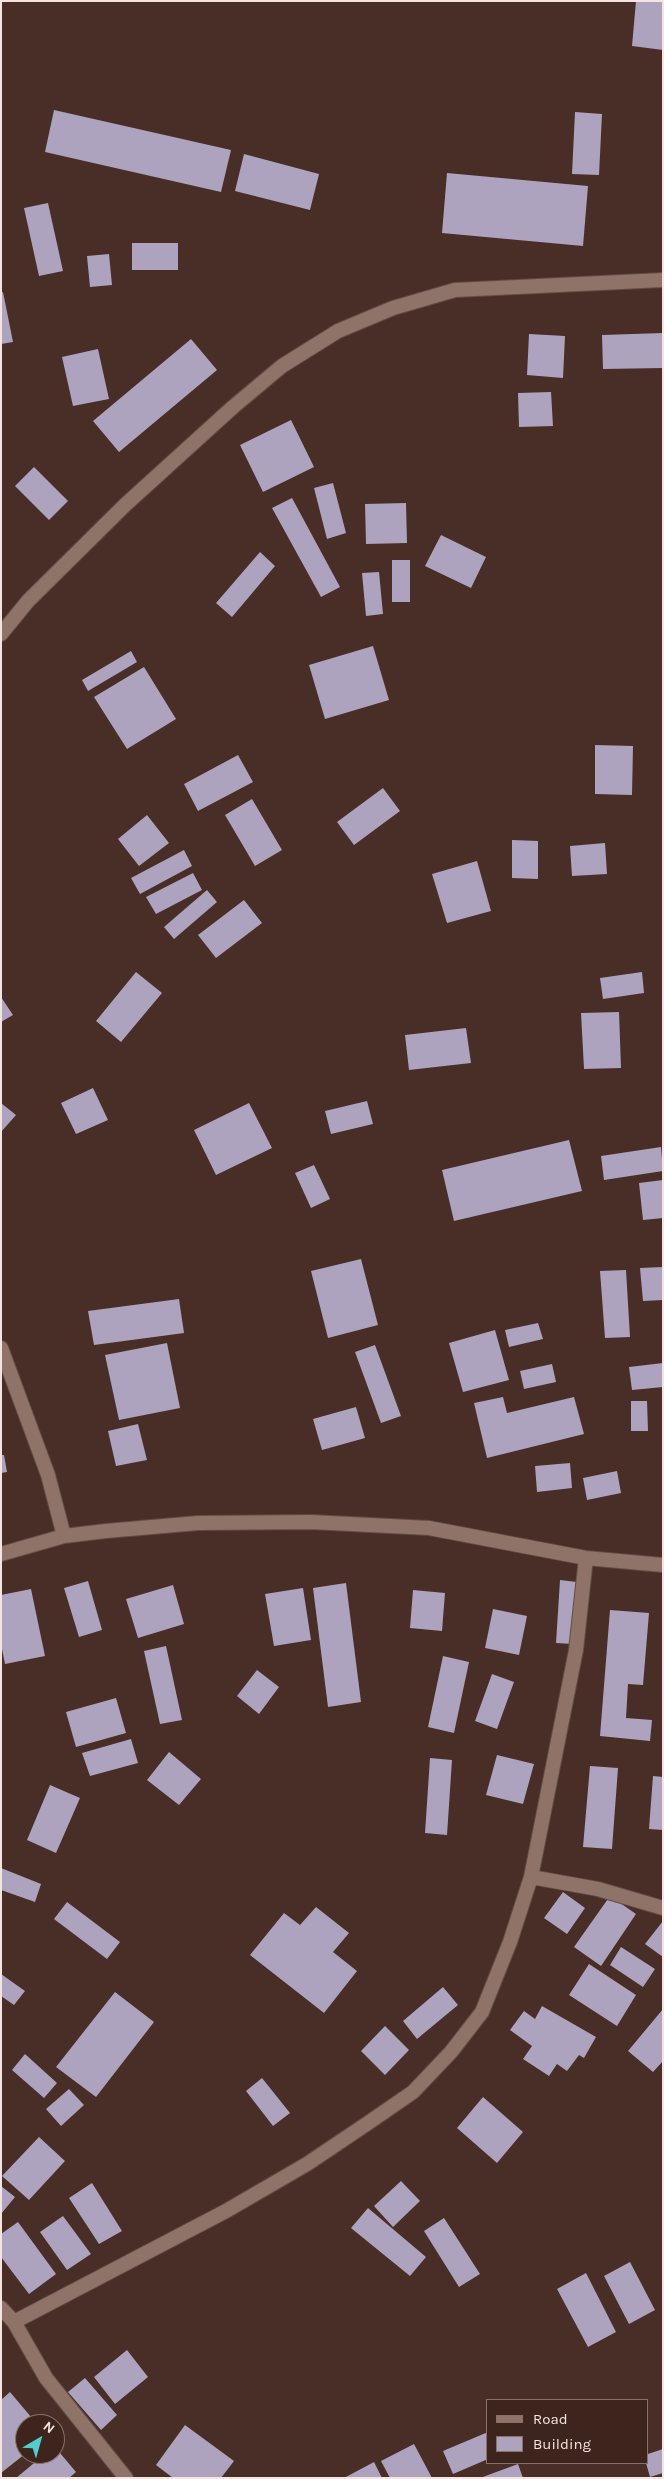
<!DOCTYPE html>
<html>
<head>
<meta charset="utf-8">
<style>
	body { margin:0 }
	#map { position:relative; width:664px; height:2479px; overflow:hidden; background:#482e26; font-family:Karla,sans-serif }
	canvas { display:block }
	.frame { position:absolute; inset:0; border:2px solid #f5e4df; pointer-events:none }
	.legend { position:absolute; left:486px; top:2399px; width:162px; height:65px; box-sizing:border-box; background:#3d241c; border:1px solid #87716a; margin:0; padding:6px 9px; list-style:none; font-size:15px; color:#f5e4df }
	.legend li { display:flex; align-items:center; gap:10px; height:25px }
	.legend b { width:25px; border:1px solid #87716a }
	.north { position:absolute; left:15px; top:2414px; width:50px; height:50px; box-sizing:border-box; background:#3d241c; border:1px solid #87716a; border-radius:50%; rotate:38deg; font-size:14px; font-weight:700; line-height:20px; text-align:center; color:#f5e4df }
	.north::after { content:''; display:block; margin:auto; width:18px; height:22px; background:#52cdce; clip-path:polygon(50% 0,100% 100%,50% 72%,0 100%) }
</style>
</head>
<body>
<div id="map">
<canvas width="664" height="2479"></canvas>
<div class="frame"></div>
<ul class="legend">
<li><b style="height:6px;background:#8f7268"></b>Road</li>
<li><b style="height:14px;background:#ada3bf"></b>Building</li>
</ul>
<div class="north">N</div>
</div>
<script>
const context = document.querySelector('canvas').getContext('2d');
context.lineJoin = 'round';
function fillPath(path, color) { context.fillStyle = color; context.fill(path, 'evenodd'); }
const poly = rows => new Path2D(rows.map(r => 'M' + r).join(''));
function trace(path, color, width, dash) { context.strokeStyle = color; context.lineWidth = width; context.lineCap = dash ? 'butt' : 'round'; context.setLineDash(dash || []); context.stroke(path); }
fillPath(poly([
	[636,1,663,1,663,50,632,46],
	[54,110,231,150,221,192,45,152],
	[575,112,602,114,599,175,572,174],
	[244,154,319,174,310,210,235,191],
	[447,173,588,186,583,246,442,233],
	[48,203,63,271,39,276,24,208],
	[132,243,178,243,178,270,132,270],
	[109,254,112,285,90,287,87,256],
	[3,292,13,342,1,344,1,293],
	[663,333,663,368,603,369,602,335],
	[529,334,565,336,563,378,527,375],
	[191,339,217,370,119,452,93,421],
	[98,349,109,399,73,406,62,357],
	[551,392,553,426,519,427,518,393],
	[291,420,314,467,263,492,240,445],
	[34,467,68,501,49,520,15,486],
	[333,483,346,533,327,539,314,488],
	[292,498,340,587,321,597,272,508],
	[406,503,407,543,366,544,365,504],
	[441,535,486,557,471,588,425,566],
	[260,552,275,566,232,617,216,603],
	[392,560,410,560,410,602,392,602],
	[379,572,383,614,366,616,362,573],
	[373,646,389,700,325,719,309,665],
	[131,651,137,662,88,691,82,680],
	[144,667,176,719,127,749,94,697],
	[595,745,633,746,632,795,595,794],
	[238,755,253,782,198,811,184,784],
	[383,788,400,811,354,845,337,822],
	[252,799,282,850,255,866,225,815],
	[147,815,169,843,139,866,118,839],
	[512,840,538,841,538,879,512,878],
	[605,843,607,874,572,876,570,846],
	[184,850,192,866,140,894,131,878],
	[477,861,491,911,447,923,432,874],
	[193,873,202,890,156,914,146,897],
	[207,890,217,902,174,939,164,927],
	[244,900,262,923,216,958,198,935],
	[136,972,162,993,121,1042,96,1021],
	[642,972,644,993,603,999,600,978],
	[1,997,13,1015,1,1022],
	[619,1012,621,1068,584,1069,581,1013],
	[466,1028,471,1063,409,1070,405,1035],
	[93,1088,108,1120,76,1134,61,1103],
	[367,1101,373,1124,331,1134,325,1111],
	[1,1103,16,1115,1,1132],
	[249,1103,272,1148,216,1175,194,1130],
	[569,1140,582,1191,454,1221,442,1170],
	[661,1147,663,1171,604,1180,601,1156],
	[314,1165,330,1199,311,1208,295,1173],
	[663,1180,663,1218,643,1220,639,1183],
	[361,1259,378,1325,328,1338,311,1271],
	[663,1267,663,1300,643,1301,640,1268],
	[626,1270,630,1337,605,1338,600,1271],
	[179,1299,184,1333,94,1345,88,1311],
	[538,1323,543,1339,509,1347,505,1330],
	[495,1330,509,1380,463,1392,449,1343],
	[167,1343,180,1408,119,1420,105,1355],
	[375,1345,401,1416,381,1423,355,1352],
	[663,1363,663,1387,632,1390,629,1367],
	[552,1364,556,1382,524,1389,520,1371],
	[503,1397,507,1413,574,1397,584,1434,487,1458,474,1403],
	[631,1401,647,1401,648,1431,631,1431],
	[356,1407,365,1438,322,1450,313,1419],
	[138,1424,147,1460,116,1466,108,1431],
	[1,1455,4,1455,7,1472,1,1473],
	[570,1463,572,1488,537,1492,535,1466],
	[617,1471,621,1493,587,1500,583,1478],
	[560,1580,577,1582,573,1644,556,1643],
	[88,1581,102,1630,79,1637,64,1588],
	[346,1583,361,1702,328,1707,313,1588],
	[173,1585,184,1624,138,1638,126,1599],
	[303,1588,311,1640,274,1646,265,1594],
	[31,1589,45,1656,5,1664,1,1644,1,1595],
	[413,1590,445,1593,442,1631,410,1628],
	[493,1609,527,1616,519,1655,485,1648],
	[610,1610,649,1613,643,1685,628,1684,626,1718,652,1720,650,1741,600,1736],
	[166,1646,182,1720,160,1724,144,1651],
	[443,1656,469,1662,454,1733,428,1727],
	[257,1670,279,1687,259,1714,237,1696],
	[492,1674,514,1682,497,1729,475,1721],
	[116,1698,126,1733,76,1747,66,1712],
	[131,1739,138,1763,90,1776,82,1753],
	[169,1752,201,1779,179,1805,147,1780],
	[497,1755,534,1764,523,1804,486,1795],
	[430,1758,452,1760,447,1835,425,1833],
	[590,1766,618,1768,612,1849,583,1847],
	[653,1776,663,1777,663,1830,649,1829],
	[50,1785,80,1798,56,1853,27,1840],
	[1,1868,41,1884,35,1902,1,1890],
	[563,1892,585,1908,567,1934,544,1918],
	[610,1896,636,1914,601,1966,574,1947],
	[67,1902,120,1942,107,1959,54,1919],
	[316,1907,349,1933,333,1952,357,1971,324,2013,250,1955,284,1913,300,1925],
	[663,1921,663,1957,645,1944],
	[621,1947,655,1969,643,1987,610,1965],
	[589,1964,636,1995,617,2026,569,1995],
	[1,1974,25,1991,14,2005,1,1996],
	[443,1987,458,2005,417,2039,403,2021],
	[115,1992,154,2022,96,2097,56,2067],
	[542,2006,596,2037,584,2058,579,2055,567,2071,557,2064,549,2076,523,2059,532,2046,510,2030,524,2011,535,2019],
	[663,2009,663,2061,653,2072,628,2051],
	[385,2026,409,2050,385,2075,361,2051],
	[25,2054,57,2083,44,2098,12,2070],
	[262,2078,290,2113,273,2126,246,2091],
	[69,2089,84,2105,61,2126,46,2109],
	[483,2097,523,2132,497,2163,457,2128],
	[39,2137,65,2161,29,2200,2,2176],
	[401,2181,420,2201,393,2227,374,2206],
	[92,2183,122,2231,99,2244,69,2198],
	[1,2186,15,2197,1,2214],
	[368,2208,426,2257,410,2276,351,2228],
	[63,2216,91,2254,67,2270,40,2232],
	[444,2218,480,2274,459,2287,424,2231],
	[18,2222,56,2274,29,2294,1,2257,1,2234],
	[630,2262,655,2310,629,2324,604,2276],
	[586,2273,616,2332,588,2347,557,2289],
	[127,2350,148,2377,115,2404,94,2377],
	[85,2378,117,2415,101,2430,68,2392],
	[10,2392,37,2424,25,2424,25,2454,1,2473,1,2400],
	[185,2425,234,2461,221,2478,173,2478,156,2465],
	[488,2432,488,2459,453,2474,443,2451],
	[414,2444,432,2478,390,2478,381,2461],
	[55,2447,76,2472,69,2478,16,2478,45,2454,55,2454],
	[663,2449,663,2473,650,2477,646,2463,648,2463,648,2454],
	[374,2462,382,2478,344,2478],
	[518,2464,523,2478,480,2478]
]), '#ada3bf');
const minor = poly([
	[1,634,28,601,125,505,233,407,282,366,338,331,393,308,455,290,663,280],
	[1,1348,48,1475,64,1536],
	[1,1554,64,1536,106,1531,198,1523,311,1522,429,1528,586,1558,663,1565],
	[531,1877,598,1889,663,1908],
	[1,2308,14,2322,46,2378,126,2478],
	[14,2322,226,2211,307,2164,368,2123,413,2092,451,2052,482,2012,510,1942,531,1877,576,1650,586,1558]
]);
trace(minor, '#614c44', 16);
trace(minor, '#8f7268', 14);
</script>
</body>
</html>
